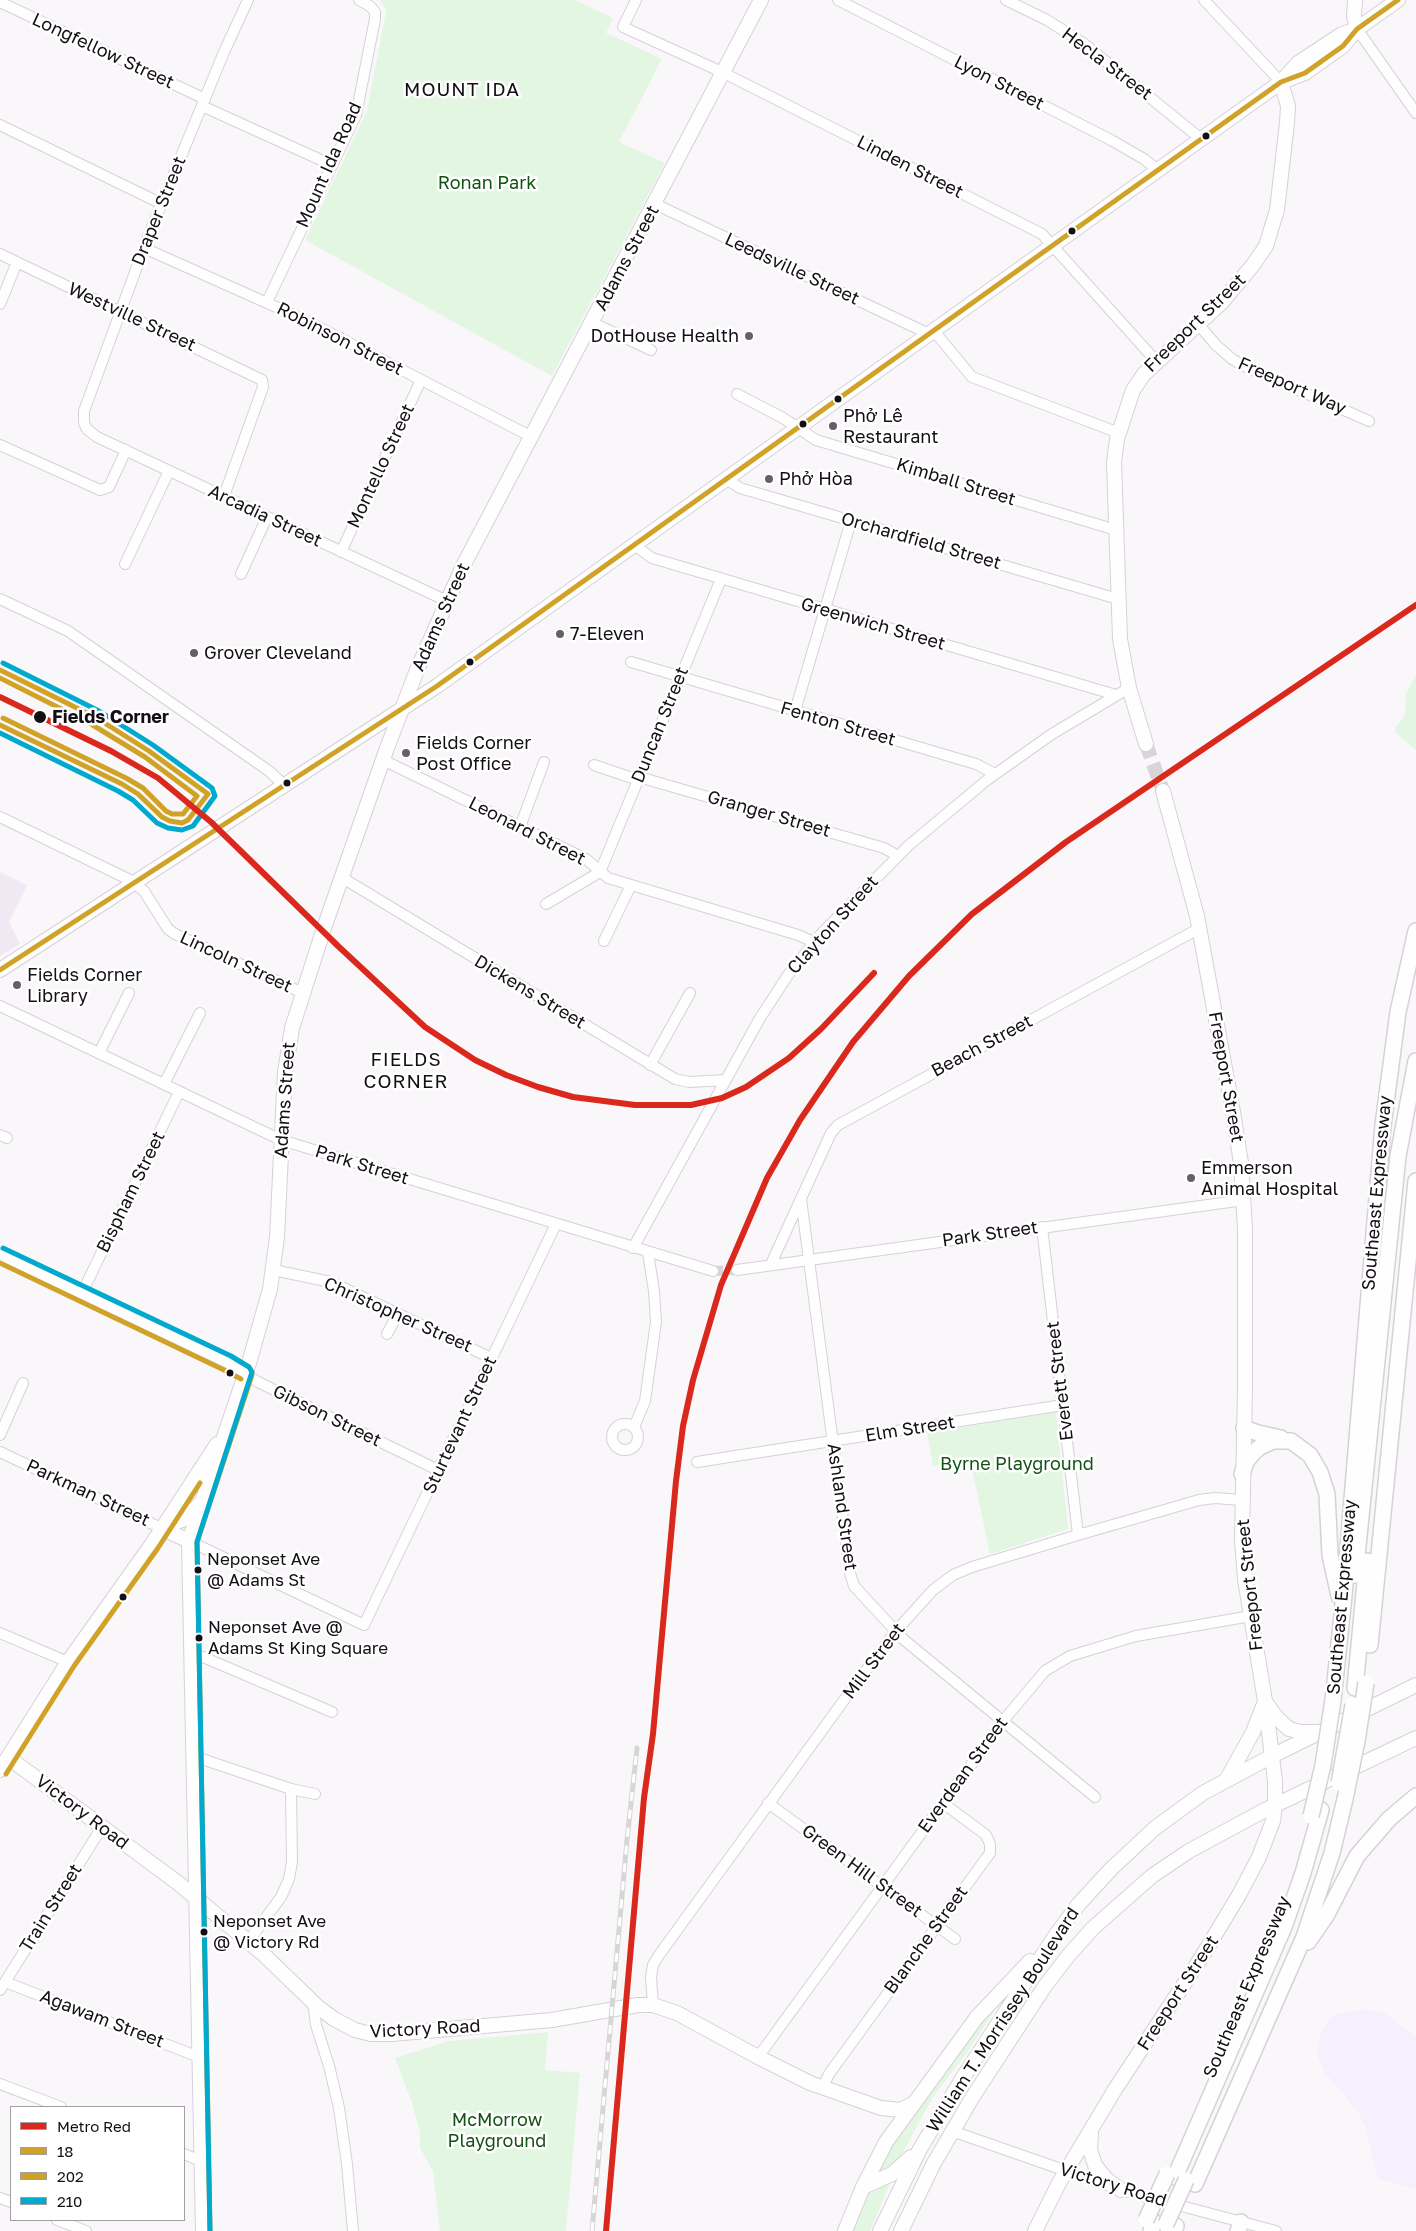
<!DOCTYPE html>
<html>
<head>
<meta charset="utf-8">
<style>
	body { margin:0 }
	#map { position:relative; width:1416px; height:2231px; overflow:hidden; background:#faf7fb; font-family:"Golos Text",sans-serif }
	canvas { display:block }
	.legend { position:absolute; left:10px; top:2106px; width:175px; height:115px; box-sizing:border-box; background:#fff; border:1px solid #a19fa1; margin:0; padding:6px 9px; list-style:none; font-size:15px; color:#140e15 }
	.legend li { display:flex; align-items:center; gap:10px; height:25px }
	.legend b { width:25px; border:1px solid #a19fa1 }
</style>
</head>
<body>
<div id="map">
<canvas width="1416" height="2231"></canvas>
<ul class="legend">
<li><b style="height:6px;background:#da291c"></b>Metro Red</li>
<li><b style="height:6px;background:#d0a227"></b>18</li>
<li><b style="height:6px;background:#d0a227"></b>202</li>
<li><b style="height:6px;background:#00a9ce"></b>210</li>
</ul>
</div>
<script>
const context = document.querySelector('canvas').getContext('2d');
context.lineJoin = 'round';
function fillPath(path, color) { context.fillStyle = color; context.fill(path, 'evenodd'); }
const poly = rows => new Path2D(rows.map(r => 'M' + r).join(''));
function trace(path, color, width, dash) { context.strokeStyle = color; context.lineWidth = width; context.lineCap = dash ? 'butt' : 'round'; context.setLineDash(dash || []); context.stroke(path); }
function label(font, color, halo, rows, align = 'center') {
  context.font = font + ' "Golos Text",sans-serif'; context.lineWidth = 5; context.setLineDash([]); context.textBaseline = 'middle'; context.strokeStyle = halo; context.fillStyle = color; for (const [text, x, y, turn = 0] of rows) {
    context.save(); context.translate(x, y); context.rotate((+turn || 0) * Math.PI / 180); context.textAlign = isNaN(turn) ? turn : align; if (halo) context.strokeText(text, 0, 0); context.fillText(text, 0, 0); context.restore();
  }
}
fillPath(poly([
	[0,872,27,885,9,922,20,944,0,956]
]), '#f0e8f2');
fillPath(poly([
	[1360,2010,1369,2010,1386,2014,1416,2037,1416,2189,1378,2179,1365,2127,1358,2112,1325,2073,1317,2055,1319,2037,1329,2019,1336,2014]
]), '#f6effd');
fillPath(poly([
	[380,0,575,0,613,18,606,33,662,59,619,142,665,163,552,376,305,240,367,111,385,17,386,9],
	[1416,675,1416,750,1395,732,1395,729,1405,714,1406,694],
	[1056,1412,1068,1529,990,1554,970,1459,933,1466,927,1433],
	[1003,1998,966,2054,933,2097,897,2163,888,2171,878,2175,890,2147,988,2014],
	[548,2032,545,2070,580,2073,566,2231,440,2231,433,2171,420,2148,420,2132,411,2100,395,2058,449,2041],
	[891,2181,870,2231,853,2231,870,2191]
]), '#e2f6e1');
trace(poly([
	[713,1271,737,1270]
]), '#d8d4d8', 10, [10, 5]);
trace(poly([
	[1146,744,1163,791]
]), '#d8d4d8', 14, [14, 7]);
const minor = poly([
	[248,0,224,52,149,234,84,411,84,423,87,429,97,437,447,601],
	[636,0,623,27,724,73,1042,234,1156,361],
	[838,0,1111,140,1144,159,1158,170],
	[1006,0,1047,20,1083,43,1201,139],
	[1204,0,1281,82],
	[0,2,205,99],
	[1357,29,1416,113],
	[202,106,332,165],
	[0,125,162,204],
	[655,204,929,334],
	[144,248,303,319,532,437],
	[0,254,262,380,263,387,224,496],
	[267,302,356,115,375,19,375,12,370,6,359,0],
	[0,304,17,262],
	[593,323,651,350],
	[1198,324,1216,345,1232,359,1246,367,1369,421],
	[934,331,972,377,1119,433],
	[737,394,783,418,816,440,1116,530],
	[0,445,100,490,109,487,126,450],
	[726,479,740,488,1118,599],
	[634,545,652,558,1116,695],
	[341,552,421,380],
	[125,564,169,471],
	[241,574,267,517],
	[0,599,68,631,269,771,285,786],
	[631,662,976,764,995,774],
	[795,711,851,521],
	[383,760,586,859,608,878,798,935,814,942],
	[594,765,638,780],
	[639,777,884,848,898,856],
	[0,817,128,879,144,891,168,929,175,934,303,993],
	[520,827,544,762],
	[341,877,675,1079,689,1082,726,1080],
	[546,904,600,872,721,579],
	[604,941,631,885],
	[0,1006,281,1140,713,1271],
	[99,1053,129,993],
	[650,1065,690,993],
	[164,1084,200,1013],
	[0,1135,7,1138],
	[801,1199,850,1573,854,1586,903,1639,1095,1797],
	[1042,1227,1078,1535],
	[633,1248,760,1018,788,975,821,934,908,846,987,780,1052,734,1129,688],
	[0,1255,228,1363,258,1382,438,1470],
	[771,1264,831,1133,838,1125,1200,928],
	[273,1270,331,1282,491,1358],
	[737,1270,1244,1200],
	[82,1293,179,1092],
	[387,1334,398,1314],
	'612 1437a13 13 0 1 1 26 0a13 13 0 1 1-26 0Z',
	[634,1427,645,1401,656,1322,654,1291,648,1253],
	[0,1435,23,1383],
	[0,1452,161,1528],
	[697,1462,1063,1405],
	[189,1541,364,1625,556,1224],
	[0,1633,68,1662],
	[191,1654,203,1657,332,1712],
	[193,1756,291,1789,315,1794],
	[768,1803,955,1939],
	[248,1942,281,1897,289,1879,292,1862,291,1789],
	[5,1982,199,2057],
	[0,1990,102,1827],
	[313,2002,316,2025,329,2066,339,2108,347,2164,353,2231],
	[653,2005,651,1977,653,1965,659,1955,855,1685,896,1631,933,1590,953,1575,972,1567,1078,1535,1199,1500,1215,1498,1241,1500],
	[758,2057,1003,1721,1045,1671,1070,1656,1136,1636,1251,1616],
	[0,2084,61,2107],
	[823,2087,829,2074,990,1853,990,1844,986,1835,943,1803],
	[952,2131,1121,2190,1276,2231],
	[184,2154,201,2161],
	[0,2198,11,2202],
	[57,2220,86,2231]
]);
const major = poly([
	[1355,0,1354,16,1357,29],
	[1281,82,1305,73,1343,46,1357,29,1398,0],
	[1146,744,1129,688,1120,639,1114,462,1117,439,1133,390,1144,374,1222,302,1253,265,1266,246,1277,210,1287,123,1288,106,1281,82],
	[0,970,437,686,1281,82,1298,63,1342,34,1357,29],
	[161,1528,182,1520,200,1504],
	[161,1528,189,1541],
	[1266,1703,1277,1718,1289,1729,1301,1732,1317,1732],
	[9,1758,178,1883,262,1953,318,2007,334,2019,355,2030,371,2034,392,2034,552,2020,638,2005,653,2005,677,2013,758,2057,810,2083,881,2108,901,2110,914,2103],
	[0,1770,68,1662,152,1544,217,1444],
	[1227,1779,1253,1732,1264,1704],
	[1091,2133,1090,2150,1095,2165,1106,2179,1121,2190],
	[863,2187,892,2174,911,2157],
	[203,2231,189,1541,249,1363,270,1289,277,1237,285,1072,292,1028,324,928,387,748,417,670,463,566,761,0],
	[845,2231,863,2187,886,2142,977,2017,1030,1961],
	[880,2231,920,2149,962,2079,1055,1936,1078,1905,1111,1869,1155,1828,1203,1793,1272,1756,1416,1685],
	[901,2231,934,2163,972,2098,1045,1986,1068,1956,1093,1928,1152,1876,1189,1851,1265,1810,1416,1738],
	[1035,2231,1059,2183,1114,2091,1201,1958,1239,1895,1259,1857,1273,1821,1275,1806,1275,1781,1265,1701,1245,1579,1242,1540,1245,1388,1245,1229,1241,1163,1233,1112,1197,916,1163,791]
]);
const highway = poly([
	[1244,1428,1258,1433,1281,1438],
	[1242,1474,1246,1462,1253,1453,1260,1447,1273,1441,1291,1441,1310,1455,1320,1472,1327,1494,1330,1555,1339,1596],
	[1355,1575,1398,1156,1416,1061],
	[1370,1645,1416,1181],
	[1355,1688,1367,1561],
	[1333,1700,1344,1596,1383,1125,1398,1012,1416,931],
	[1308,1942,1326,1916,1357,1856,1389,1819,1416,1796],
	[1175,2177,1284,1927,1303,1873,1321,1810],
	[1195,2184,1304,1937,1332,1853,1345,1799],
	[1151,2231,1154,2222],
	[1174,2231,1176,2226],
	[1238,2231,1241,2222]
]);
trace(minor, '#d6d1d7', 12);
trace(major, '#d6d1d7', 16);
trace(highway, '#d6d1d7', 18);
trace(minor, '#fefefe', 10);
trace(major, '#fefefe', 14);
trace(highway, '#fefefe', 15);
const rail = poly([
	[592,2231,627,1840,637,1748]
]);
trace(rail, '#d7d6d7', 5);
trace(rail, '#fff', 3, [9]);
const highwayBridge = poly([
	[1339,1783,1353,1705],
	[1345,1799,1357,1741,1366,1683],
	[1311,1816,1323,1765,1333,1700],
	[1146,2220,1167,2174],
	[1166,2224,1186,2180]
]);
trace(highwayBridge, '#d6d1d7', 18, []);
trace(highwayBridge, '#fefefe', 15);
trace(poly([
	[0,670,95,717,149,751,208,794],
	[0,725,122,784,138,794,162,817,170,821,182,823,188,820,208,794],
	[0,970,437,686,1281,82,1305,73,1343,46,1357,29,1398,0]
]), '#d0a227', 5);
trace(poly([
	[0,678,91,724,145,757,197,796,183,814,172,814,166,811,143,788,126,778,3,718],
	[0,1263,224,1370,241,1379],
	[6,1774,74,1666,158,1548,200,1483],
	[210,2231,197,1542,252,1375]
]), '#d0a227', 5);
trace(poly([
	[0,733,118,791,133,800,157,823,168,828,182,830,193,826,215,796,212,788,153,745,99,711,3,663],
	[3,1248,231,1356,249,1367,252,1372,197,1542,210,2231]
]), '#00a9ce', 5);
trace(poly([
	[0,697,111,751,158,778,211,822,338,946,425,1027,475,1060,506,1075,538,1087,573,1097,635,1105,691,1105,722,1098,746,1087,789,1058,821,1029,874,973],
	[606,2231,644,1798,653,1734,676,1481,683,1426,693,1380,721,1285,767,1178,800,1120,853,1042,909,976,972,914,1066,842,1416,605]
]), '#da291c', 6);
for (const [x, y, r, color] of [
	[1206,136,4.5,"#140e15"],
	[1072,231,4.5,"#140e15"],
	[749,336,5,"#646066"],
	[838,399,4.5,"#140e15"],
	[803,424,4.5,"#140e15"],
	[833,426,5,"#646066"],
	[769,479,5,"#646066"],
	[560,634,5,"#646066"],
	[194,653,5,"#646066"],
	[470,662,4.5,"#140e15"],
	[40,717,7,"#140e15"],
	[406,753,5,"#646066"],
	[287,783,4.5,"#140e15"],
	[17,985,5,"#646066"],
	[1191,1178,5,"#646066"],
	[230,1373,4.5,"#140e15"],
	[198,1570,4.5,"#140e15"],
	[123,1597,4.5,"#140e15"],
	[199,1638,4.5,"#140e15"],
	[204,1932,4.5,"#140e15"]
]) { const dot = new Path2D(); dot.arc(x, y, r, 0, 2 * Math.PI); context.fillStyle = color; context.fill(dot); trace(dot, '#fff', 2); }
label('17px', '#140e15', '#fff', [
	["Neponset Ave",207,1560],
	["@ Adams St",207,1581],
	["Neponset Ave @",208,1628],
	["Adams St King Square",208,1649],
	["Neponset Ave",213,1922],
	["@ Victory Rd",213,1943]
], 'left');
label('18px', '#140e15', '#fff', [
	["Longfellow Street",103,51,25],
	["Hecla Street",1107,64,37],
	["Lyon Street",999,83,27],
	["Mount Ida Road",329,165,-66],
	["Linden Street",910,167,27],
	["Draper Street",159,211,-68],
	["Adams Street",627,258,-62],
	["Leedsville Street",792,269,25],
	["Westville Street",132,317,25],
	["Freeport Street",1195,323,-44],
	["Robinson Street",340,339,27],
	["Freeport Way",1292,386,24],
	["Montello Street",381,466,-65],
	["Kimball Street",956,482,17],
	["Arcadia Street",265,516,25],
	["Orchardfield Street",921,541,16],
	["Adams Street",441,617,-66],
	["Greenwich Street",873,624,16],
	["Fenton Street",838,724,16],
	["Duncan Street",660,725,-68],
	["Granger Street",769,814,16],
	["Leonard Street",527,831,27],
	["Clayton Street",833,925,-48],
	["Lincoln Street",236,962,25],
	["Dickens Street",530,992,31],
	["Beach Street",982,1046,-28],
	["Freeport Street",1226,1077,80],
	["Adams Street",285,1100,-86],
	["Park Street",362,1165,17],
	["Bispham Street",131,1192,-64],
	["Southeast Expressway",1377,1193,-85],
	["Park Street",990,1234,-8],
	["Christopher Street",398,1315,24],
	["Everett Street",1060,1381,-97],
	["Gibson Street",327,1416,26],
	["Sturtevant Street",460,1425,-65],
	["Elm Street",910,1429,-9],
	["Parkman Street",88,1493,25],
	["Ashland Street",842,1507,82],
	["Freeport Street",1250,1585,-96],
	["Southeast Expressway",1342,1597,-85],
	["Mill Street",874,1661,-53],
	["Everdean Street",963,1775,-54],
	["Victory Road",82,1812,37],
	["Green Hill Street",862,1871,36],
	["Train Street",51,1908,-58],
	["Blanche Street",926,1940,-54],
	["Southeast Expressway",1247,1987,-67],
	["Freeport Street",1178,1993,-57],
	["Agawam Street",102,2019,21],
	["William T. Morrissey Boulevard",1003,2020,-57],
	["Victory Road",425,2029,-3],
	["Victory Road",1113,2185,17]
]);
label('18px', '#125313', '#fff', [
	["Ronan Park",487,183],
	["Byrne Playground",1017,1464],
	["McMorrow",497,2120],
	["Playground",497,2141]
]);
label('18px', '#140e15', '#fff', [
	["DotHouse Health",739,336,"right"],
	["Phở Lê",843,416],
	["Restaurant",843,437],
	["Phở Hòa",779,479],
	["7-Eleven",570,634],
	["Grover Cleveland",204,653],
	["Fields Corner",416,743],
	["Post Office",416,764],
	["Fields Corner",27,975],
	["Library",27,996],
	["Emmerson",1201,1168],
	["Animal Hospital",1201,1189]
], 'left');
label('bold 18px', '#140e15', '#fff', [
	["Fields Corner",52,717]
], 'left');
context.letterSpacing = '1px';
label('19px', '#140e15', '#fff', [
	["MOUNT IDA",462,90],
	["FIELDS",406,1060],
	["CORNER",406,1082]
]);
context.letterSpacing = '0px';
</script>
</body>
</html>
